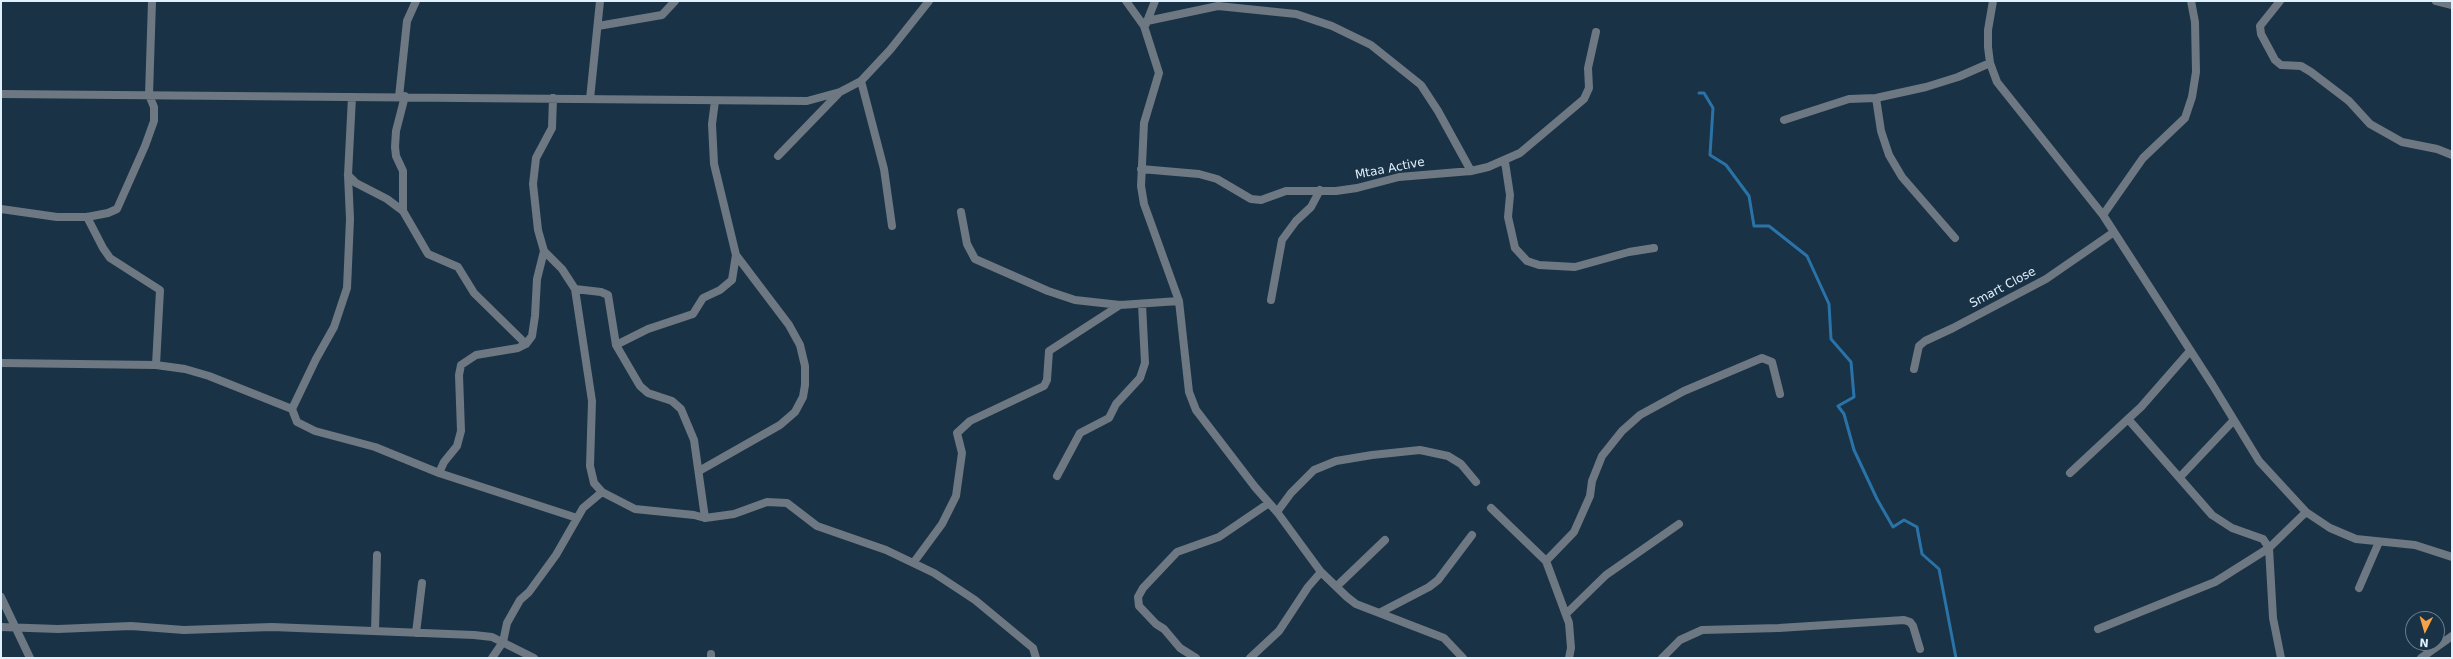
<!DOCTYPE html>
<html>
<head>
<meta charset="utf-8">
<style>
	body { margin:0 }
	#map { position:relative; width:2453px; height:659px; overflow:hidden; background:#1a3245; font-family:"DejaVu Sans",sans-serif }
	canvas { display:block }
	.frame { position:absolute; inset:0; border:2px solid #e1f0fd; pointer-events:none }
	.north { position:absolute; left:2405px; top:611px; width:40px; height:40px; box-sizing:border-box; background:#1a3245; border:1px solid #6a7e8f; border-radius:50%; rotate:185deg; font-size:11px; font-weight:700; line-height:16px; text-align:center; color:#e1f0fd }
	.north::after { content:''; display:block; margin:auto; width:14px; height:18px; background:#f6a247; clip-path:polygon(50% 0,100% 100%,50% 72%,0 100%) }
</style>
</head>
<body>
<div id="map">
<canvas width="2453" height="659"></canvas>
<div class="frame"></div>
<div class="north">N</div>
</div>
<script>
const context = document.querySelector('canvas').getContext('2d');
context.lineJoin = 'round';
const poly = rows => new Path2D(rows.map(r => 'M' + r).join(''));
function trace(path, color, width, dash) { context.strokeStyle = color; context.lineWidth = width; context.lineCap = dash ? 'butt' : 'round'; context.setLineDash(dash || []); context.stroke(path); }
function label(font, color, halo, rows, align = 'center') {
  context.font = font + ' "DejaVu Sans",sans-serif'; context.lineWidth = 4; context.setLineDash([]); context.textBaseline = 'middle'; context.strokeStyle = halo; context.fillStyle = color; for (const [text, x, y, turn = 0] of rows) {
    context.save(); context.translate(x, y); context.rotate((+turn || 0) * Math.PI / 180); context.textAlign = isNaN(turn) ? turn : align; if (halo) context.strokeText(text, 0, 0); context.fillText(text, 0, 0); context.restore();
  }
}
trace(poly([
	[1699,93,1704,93,1713,108,1710,155,1726,165,1749,196,1754,226,1769,226,1807,256,1829,304,1831,339,1851,362,1854,397,1838,406,1844,414,1854,450,1877,499,1893,527,1904,520,1917,527,1922,554,1939,569,1956,658]
]), '#2a73a9', 3);
trace(poly([
	[1126,1,1144,26,1159,73,1144,123,1141,186,1144,204,1179,301,1189,392,1196,410,1255,487,1277,512,1321,572,1347,597,1356,604,1444,638,1463,658],
	[1993,1,1988,30,1988,47,1990,63,1997,82,2103,215,2212,384,2259,461,2306,512,2330,528,2356,539,2415,545,2452,557],
	[2280,1,2260,26,2261,34,2275,60,2281,65,2301,66,2311,72,2349,101,2370,124,2402,142,2437,149,2452,155],
	[2436,1,2452,5],
	[1147,21,1218,6,1296,14,1332,26,1371,45,1421,85,1438,111,1471,171],
	[1146,24,1155,1],
	[598,26,662,15,675,1],
	[861,81,884,169,892,226],
	[1,94,807,101,840,92,861,81,890,50,929,1],
	[352,97,348,175,350,219,347,288,334,327,316,359,292,409,297,422,315,431,375,447,439,473,577,518],
	[399,97,407,21,416,1],
	[553,98,552,128,536,158,533,184,538,230,544,251,562,269,575,289,592,401,590,466,594,483,602,492,635,509,694,515,705,518,734,514,767,502,787,503,817,526,886,550,934,573,975,600,1033,648,1036,658],
	[1876,98,1881,131,1889,155,1902,177,1955,238],
	[590,99,600,1],
	[1784,120,1849,99,1876,98,1926,87,1958,77,1990,63],
	[778,156,838,94],
	[1505,162,1510,195,1508,217,1515,248,1527,261,1539,265,1575,267,1629,252,1654,248],
	[1141,169,1199,174,1217,179,1251,199,1261,200,1286,191,1336,191,1357,188,1399,177,1471,171,1488,167,1520,153,1584,99,1589,88,1588,68,1596,32],
	[348,175,356,183,387,199,403,211,428,254,458,267,474,293,526,344],
	[1,209,57,217,87,217,108,213,117,209,145,146,154,121,154,107,149,95,152,1],
	[403,211,403,171,396,156,395,147,396,131,405,96],
	[961,212,967,244,975,259,1048,291,1075,300,1120,305,1179,301],
	[2103,215,2143,158,2185,118,2192,97,2196,72,2195,22,2191,1],
	[87,217,103,248,110,258,160,290,156,365],
	[575,289,601,292,608,295,616,345,640,386,648,393,672,401,681,409,694,440,705,518],
	[1271,300,1282,240,1296,221,1311,207,1320,190],
	[616,345,648,329,693,314,703,298,720,290,732,280,736,255,714,164,712,124,715,101],
	[2190,351,2141,407,2128,419,2212,515,2232,528,2263,539,2269,548,2273,618,2281,658],
	[1,363,156,365,185,369,209,376,292,409],
	[1914,369,1919,346,1925,341,1953,328,2046,279,2114,232],
	[699,471,780,425,795,412,803,397,805,385,805,366,800,345,789,325,736,255],
	[439,473,444,462,457,446,461,431,459,375,461,365,476,355,518,348,526,344,532,336,535,316,537,279,544,251],
	[2070,473,2128,419],
	[1057,476,1080,433,1109,418,1116,404,1140,378,1145,363,1142,304],
	[2180,477,2233,421],
	[1491,508,1546,561,1569,623,1571,648,1569,658],
	[1277,512,1291,493,1314,470,1336,461,1372,455,1420,450,1448,456,1461,464,1476,482],
	[1546,561,1574,532,1590,496,1592,481,1602,456,1622,431,1640,415,1684,391,1762,358,1772,362,1780,394],
	[914,562,942,524,956,496,962,453,957,433,970,421,1044,386,1047,380,1049,351,1120,305],
	[1337,586,1385,540],
	[2359,588,2379,542],
	[1,597,30,658],
	[1381,612,1429,587,1438,580,1472,535],
	[1566,614,1606,575,1679,524],
	[1,627,58,629,131,626,184,630,272,627,474,635,492,637,534,658],
	[2098,629,2215,582,2269,548,2306,512],
	[375,631,377,555],
	[416,633,422,583],
	[492,658,503,642,507,623,520,600,529,592,556,555,583,508,602,492],
	[711,658,711,654],
	[1196,658,1180,648,1164,629,1156,624,1139,606,1138,597,1143,588,1177,552,1219,537,1269,503],
	[1250,658,1279,631,1308,587,1321,572],
	[1662,658,1680,640,1702,630,1779,628,1904,620,1910,622,1913,626,1920,649],
	[2421,658,2452,636]
]), '#6d7882', 8);
label('12px', '#e1f0fd', '#1a3245', [
	["Mtaa Active",1390,169,-11],
	["Smart Close",2003,288,-28]
]);
</script>
</body>
</html>
